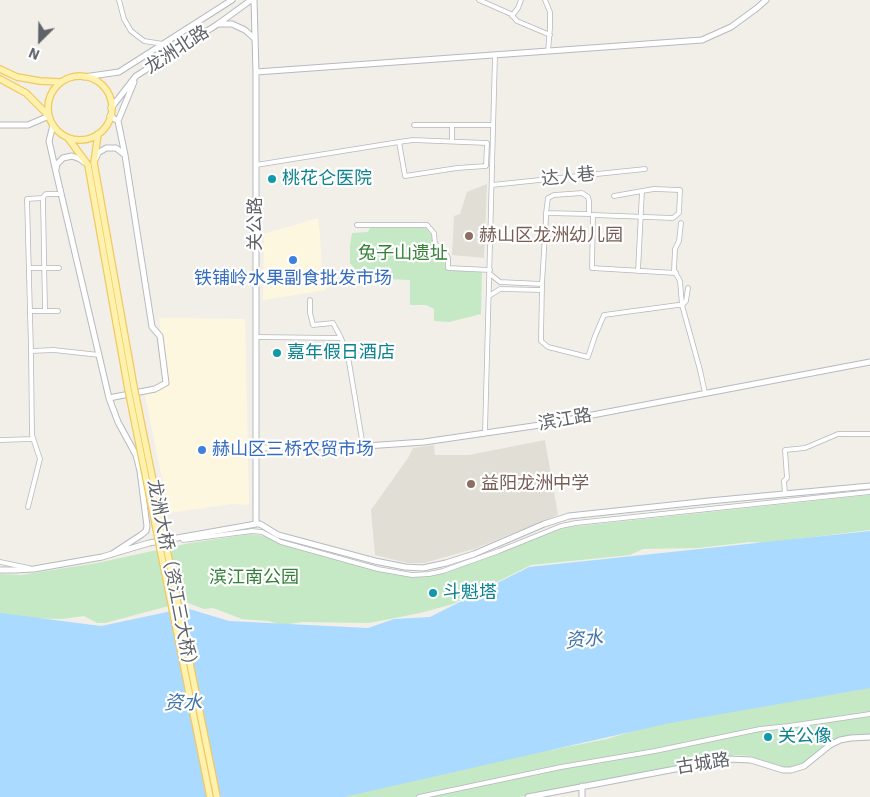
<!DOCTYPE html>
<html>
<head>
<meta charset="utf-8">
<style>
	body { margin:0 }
	#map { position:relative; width:870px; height:797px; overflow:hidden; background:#f1efe8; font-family:"IBM Plex Sans",sans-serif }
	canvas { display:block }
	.north { position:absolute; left:15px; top:15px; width:50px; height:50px; -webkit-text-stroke:4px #fff; paint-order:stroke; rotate:203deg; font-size:14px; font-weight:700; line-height:20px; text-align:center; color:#5f6368 }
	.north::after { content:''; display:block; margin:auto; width:18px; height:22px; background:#5f6368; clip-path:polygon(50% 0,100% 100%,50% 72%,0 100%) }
</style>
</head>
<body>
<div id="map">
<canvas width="870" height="797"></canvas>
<div class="north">N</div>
</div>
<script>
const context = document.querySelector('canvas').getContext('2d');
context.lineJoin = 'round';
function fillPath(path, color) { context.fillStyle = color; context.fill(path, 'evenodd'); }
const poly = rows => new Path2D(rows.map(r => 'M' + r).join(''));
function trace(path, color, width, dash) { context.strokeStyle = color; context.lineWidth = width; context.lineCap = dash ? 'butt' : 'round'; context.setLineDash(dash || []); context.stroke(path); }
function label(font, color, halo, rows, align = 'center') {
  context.font = font + ' "IBM Plex Sans","Noto Sans SC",sans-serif'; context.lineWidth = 4.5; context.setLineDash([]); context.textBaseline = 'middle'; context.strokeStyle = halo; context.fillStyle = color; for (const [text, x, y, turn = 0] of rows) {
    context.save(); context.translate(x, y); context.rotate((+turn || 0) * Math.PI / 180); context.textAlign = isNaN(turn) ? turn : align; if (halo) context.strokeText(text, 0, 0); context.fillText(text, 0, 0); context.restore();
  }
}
fillPath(poly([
	[318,218,320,234,322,271,326,290,263,300,264,234],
	[159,318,245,319,249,505,232,504,169,513,145,395,157,392,167,379]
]), '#fef7e0');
fillPath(poly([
	[487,184,484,258,452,255,454,216,460,214,467,192],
	[545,440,558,515,474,549,424,563,407,563,375,555,371,510,408,458,413,448,434,445,435,455,469,455]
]), '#e1ded6');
fillPath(poly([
	[370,228,426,228,432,236,433,245,444,256,445,269,482,271,481,314,449,322,434,321,434,309,426,305,410,305,410,280,363,278,350,263,350,246,352,233,368,232],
	[870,495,870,530,764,543,750,542,698,548,643,549,630,555,531,565,453,604,420,613,369,623,302,622,283,625,268,621,242,619,213,608,204,609,188,603,165,607,105,623,97,623,84,616,63,619,22,618,0,614,0,574,21,575,97,563,190,543,251,534,264,536,288,546,371,569,406,576,424,576,445,572,489,557,555,531,569,527],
	[870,686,870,735,858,735,842,737,799,766,786,768,750,756,735,755,519,797,337,797,429,774,607,739,677,718]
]), '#c5e8c5');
fillPath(poly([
	[870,531,870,688,670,723,344,797,0,797,0,613,101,626,186,608,229,621,368,628,394,619,430,617,529,567]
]), '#aadaff');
const street = poly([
	[119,0,124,19,131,31,144,41,163,44],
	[479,0,511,14,517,21,550,35],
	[545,0,550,12,550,28,548,51],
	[512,16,518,8,521,0],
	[414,125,493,125],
	[452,125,452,141],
	[413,140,487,143,486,166,457,168,405,176,399,142,413,140],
	[256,165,399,142],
	[492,185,645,169],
	[614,196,642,191,638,271],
	[546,213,589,214,589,201,588,197,582,193,554,195,548,198,546,213,546,218,542,284,541,341,548,347,588,357,595,336,604,315,678,305,682,305,686,301,688,288],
	[592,215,593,215,592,268,676,273],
	[593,215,673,218,679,213,680,190,654,189,642,191],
	[681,223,679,241,675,249,674,270,680,281,682,305,700,370,705,393],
	[357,225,427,225,434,233,435,244,445,251,448,258,448,268,490,270],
	[29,268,59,268],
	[490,274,500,282,542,284],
	[489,296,500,289,542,290],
	[310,300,310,313,313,325,333,323,341,338,348,356,363,446],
	[45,310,43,200,43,197,46,194,61,194],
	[30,311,58,311],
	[257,337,341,338],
	[31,351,54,350,99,355],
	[485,433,495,55],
	[0,440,33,439],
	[785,494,784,481,787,478,785,450,805,448,838,434,870,434],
	[28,507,40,459,32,435,31,351,27,199,43,198],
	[183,540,252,531,262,532,281,542,378,569,412,575,429,574,443,571,499,551,561,526,576,523,870,492],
	[0,562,29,568],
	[419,797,561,767,655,751,760,729,789,726,870,714]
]);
const secondary = poly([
	[254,0,256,72,256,524],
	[218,24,232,24,245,30,255,39],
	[256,72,702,40,731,27,757,8,766,0],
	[84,77,119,72,232,0],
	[111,108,136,76,218,24,251,0],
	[118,121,134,82],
	[0,125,28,125,49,116],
	[96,158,98,153,106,148,116,148,125,155],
	[56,169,57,164,63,158,72,156,80,159,84,162],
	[109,398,155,389,166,383,160,336,152,327,125,155,118,121,110,116],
	[257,448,366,446,424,442,540,425,870,362],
	[112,554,149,543,256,524,260,524,278,535,375,561,405,567,423,568,446,563,474,554,544,524,569,516,709,501,870,486],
	[0,570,15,570,34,569,102,557,112,554,141,535,146,531,147,526,140,471,136,455,118,422,109,398,56,172,49,141,53,125],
	[528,797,728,759,751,760,783,770,791,770,804,766,830,745,840,740,851,738,870,737],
	[582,797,582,786]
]);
const primary = poly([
	[0,69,17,77,40,81,61,82],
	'48 108a32 32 0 1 1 64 0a32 32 0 1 1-64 0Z',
	[0,79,26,93,49,116],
	[98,134,94,163,134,387],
	[68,138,88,165,128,389]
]);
trace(street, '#b5b8bc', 5.5);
trace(secondary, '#b6babf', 7);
trace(primary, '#f2c960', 8);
trace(street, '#fff', 4);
trace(secondary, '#fff', 5);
trace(primary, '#fff2af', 5.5);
const primaryBridge = poly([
	[134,387,217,797],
	[128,389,210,797]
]);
trace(primaryBridge, '#f2c960', 8, []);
trace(primaryBridge, '#fff2af', 5.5);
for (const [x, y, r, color] of [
	[272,179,5,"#0f9aa8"],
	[469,236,5,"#8d6e63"],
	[293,260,5,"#3f7fe0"],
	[277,353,5,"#0f9aa8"],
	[202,450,5,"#3f7fe0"],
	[471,484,5,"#8d6e63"],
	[433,593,5,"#0f9aa8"],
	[768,737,5,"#0f9aa8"]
]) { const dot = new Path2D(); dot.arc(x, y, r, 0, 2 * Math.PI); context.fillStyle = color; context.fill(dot); trace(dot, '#fff', 2); }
label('18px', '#5f6368', '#fff', [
	["龙洲北路",177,50,-33],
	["达人巷",568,177,-6],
	["关公路",256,224,-90],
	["滨江路",565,420,-10],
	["龙洲大桥（资江三大桥）",172,577,79],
	["古城路",703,764,-9]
]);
label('18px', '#0d838f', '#fff', [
	["桃花仑医院",282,179],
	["嘉年假日酒店",287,353],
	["斗魁塔",443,593],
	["关公像",778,737]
], 'left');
label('18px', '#785e54', '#fff', [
	["赫山区龙洲幼儿园",479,236],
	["益阳龙洲中学",481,484]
], 'left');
label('18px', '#348238', '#fff', [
	["兔子山遗址",403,254],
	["滨江南公园",254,578]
]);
label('18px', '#366cbe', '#fff', [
	["铁铺岭水果副食批发市场",293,279],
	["赫山区三桥农贸市场",212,450,"left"]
]);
label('italic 19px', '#4174aa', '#fff', [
	["资水",584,640,-6],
	["资水",183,704]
]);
</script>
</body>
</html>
